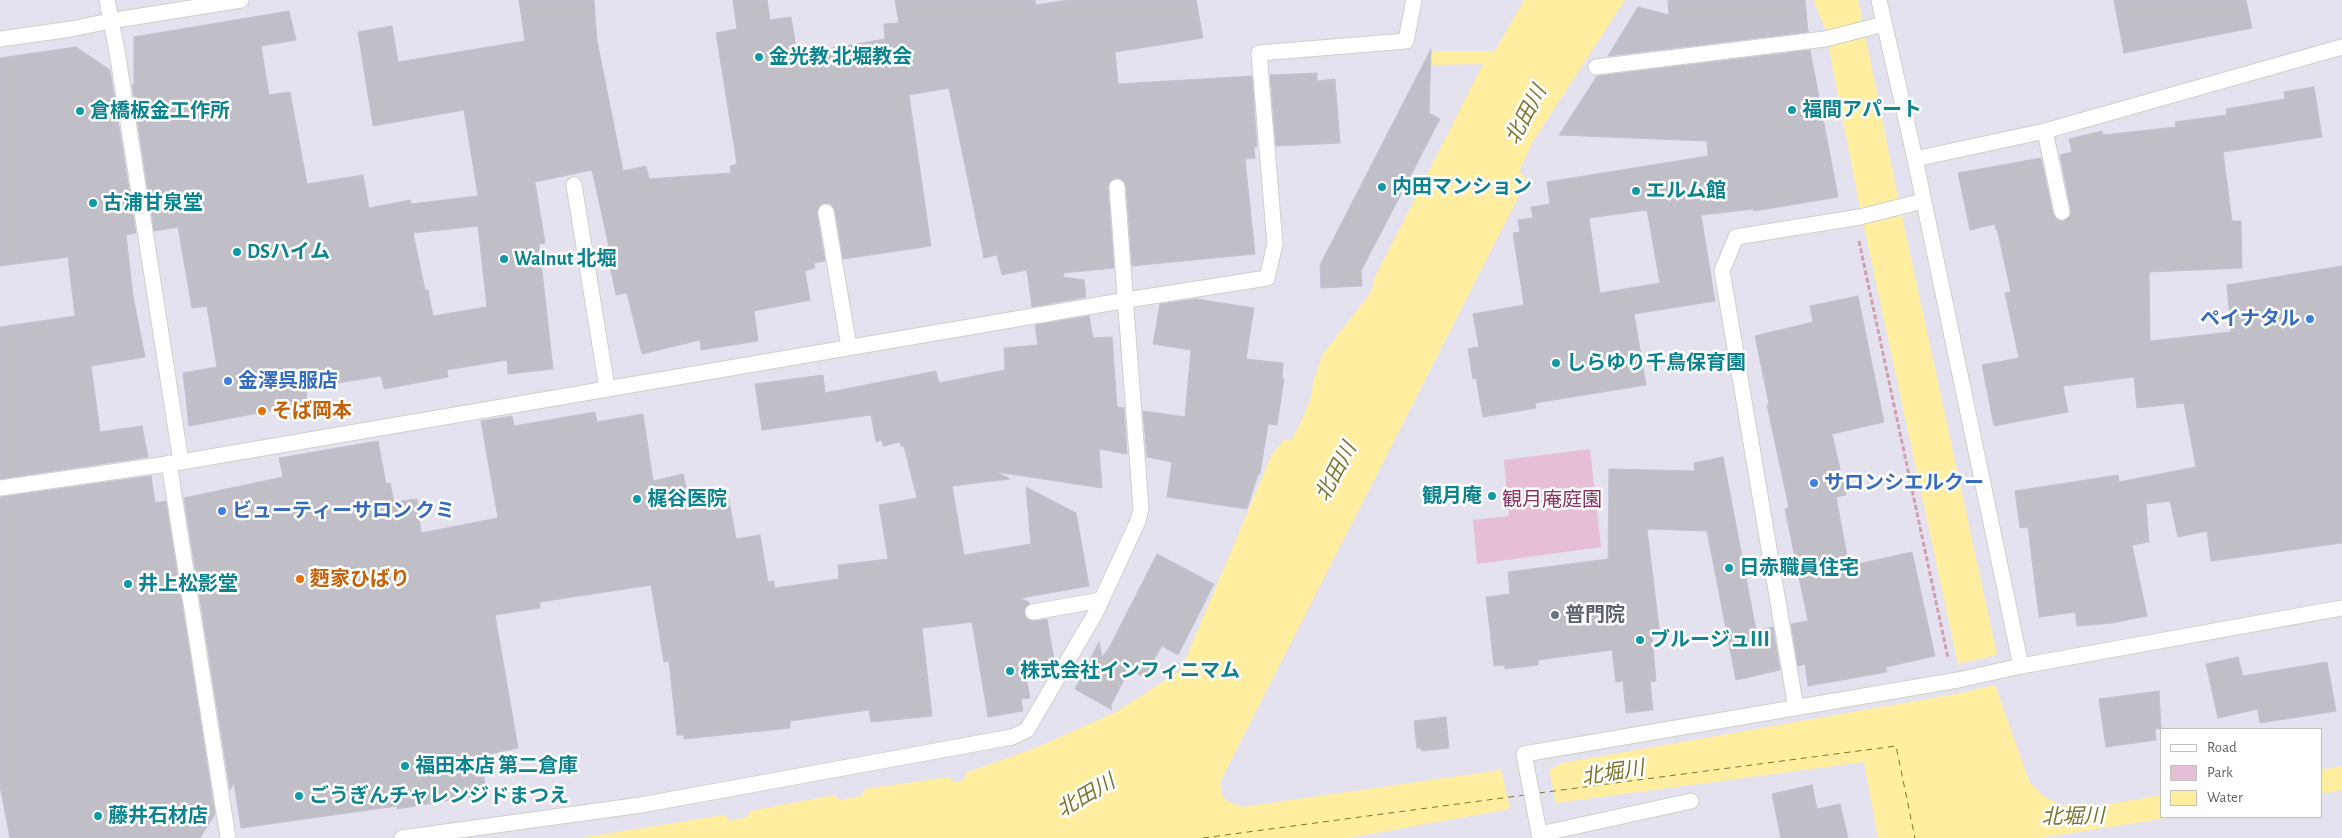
<!DOCTYPE html>
<html>
<head>
<meta charset="utf-8">
<style>
	body { margin:0 }
	#map { position:relative; width:2342px; height:838px; overflow:hidden; background:#e4e2ee; font-family:"Alegreya Sans",sans-serif }
	canvas { display:block }
	.legend { position:absolute; left:2160px; top:728px; width:162px; height:90px; box-sizing:border-box; background:#fff; border:1px solid #c1c1bd; margin:0; padding:6px 9px; list-style:none; font-size:15px; color:#63635a }
	.legend li { display:flex; align-items:center; gap:10px; height:25px }
	.legend b { width:25px; border:1px solid #c1c1bd }
</style>
</head>
<body>
<div id="map">
<canvas width="2342" height="838"></canvas>
<ul class="legend">
<li><b style="height:6px;background:#fff"></b>Road</li>
<li><b style="height:14px;background:#e6bed6"></b>Park</li>
<li><b style="height:14px;background:#ffeea0"></b>Water</li>
</ul>
</div>
<script>
const context = document.querySelector('canvas').getContext('2d');
context.lineJoin = 'round';
function fillPath(path, color) { context.fillStyle = color; context.fill(path, 'evenodd'); }
const poly = rows => new Path2D(rows.map(r => 'M' + r).join(''));
function trace(path, color, width, dash) { context.strokeStyle = color; context.lineWidth = width; context.lineCap = dash ? 'butt' : 'round'; context.setLineDash(dash || []); context.stroke(path); }
function label(font, color, halo, rows, align = 'center') {
  context.font = font + ' "Alegreya Sans","Noto Sans JP",sans-serif'; context.lineWidth = 5; context.setLineDash([]); context.textBaseline = 'middle'; context.strokeStyle = halo; context.fillStyle = color; for (const [text, x, y, turn = 0] of rows) {
    context.save(); context.translate(x, y); context.rotate((+turn || 0) * Math.PI / 180); context.textAlign = isNaN(turn) ? turn : align; if (halo) context.strokeText(text, 0, 0); context.fillText(text, 0, 0); context.restore();
  }
}
fillPath(poly([
	[1590,449,1601,547,1477,564,1473,520,1509,516,1504,460]
]), '#e6bed6');
fillPath(poly([
	[1524,0,1625,0,1533,141,1519,171,1527,180,1220,782,1222,795,1227,801,1242,807,1501,770,1562,763,1961,693,1958,664,1860,208,1825,28,1813,0,1858,0,1898,198,1997,655,1995,685,2029,781,2044,797,2064,806,2087,808,2161,795,2161,817,2173,817,2040,838,1878,838,1864,762,1510,809,1348,838,580,838,724,815,730,821,747,817,750,811,835,795,839,800,862,796,864,789,950,777,953,782,964,780,965,773,1038,747,1118,711,1181,670,1272,454,1285,439,1290,441,1298,428,1310,400,1314,379,1323,354,1369,295,1374,284,1373,281,1483,64,1432,65,1431,51,1495,51],
	[2342,766,2342,790,2321,794,2321,770]
]), '#ffeea0');
fillPath(poly([
	[1997,655,1995,685,1961,693,1958,664],
	[1562,763,1549,770,1556,803,1510,809,1501,770]
]), '#e4e2ee');
trace(poly([
	[1539,793,1896,746,1915,838],
	[1203,838,1525,795]
]), '#7c752e', 1, [6, 5]);
const building = poly([
	[519,0,594,0,597,41,623,171,646,166,649,179,731,173,730,166,737,164,716,33,737,29,733,0,767,0,770,20,791,17,797,54,885,39,884,24,899,23,895,0,1035,0,1036,5,1069,0,1196,0,1203,38,1115,52,1118,84,1252,76,1257,147,1254,147,1255,158,1245,159,1255,254,1132,266,1126,186,1121,179,1116,178,1109,183,1108,188,1114,268,1064,273,1063,277,1084,280,1086,297,1032,307,1027,270,1002,275,997,255,984,258,949,88,909,95,931,246,843,259,835,210,830,203,820,205,817,214,825,261,814,263,815,268,805,271,810,300,754,311,758,341,701,350,700,340,642,354,627,293,616,295,607,251,610,251,592,170,535,182,545,243,539,244,553,369,508,374,507,360,447,370,448,377,384,389,381,376,306,388,307,404,189,426,183,373,217,367,207,306,192,308,178,227,154,231,132,84,134,86,134,37,289,11,296,40,261,46,269,95,290,92,307,184,363,175,369,208,410,200,411,204,478,196,464,110,373,126,358,32,392,26,398,62,525,41,519,0],
	[478,226,487,307,433,316,428,290,425,290,413,233,478,226],
	[1668,0,1805,0,1808,32,1608,56,1638,7,1669,15,1668,0],
	[2114,0,2246,0,2252,28,2124,53,2114,0],
	[76,47,110,70,136,233,126,235,133,296,145,357,91,366,100,432,142,426,148,457,0,479,0,327,75,316,68,257,0,266,0,58,76,47],
	[1431,49,1429,113,1440,119,1361,271,1362,286,1321,288,1320,265,1431,49],
	[1810,50,1838,197,1754,211,1754,209,1701,215,1715,301,1634,314,1646,385,1535,403,1536,408,1483,417,1476,378,1473,379,1468,349,1479,347,1473,314,1524,305,1513,233,1520,232,1518,220,1533,218,1531,207,1550,204,1547,182,1708,156,1707,141,1559,135,1597,76,1810,50],
	[1647,210,1660,283,1600,293,1589,218,1647,210],
	[1317,73,1317,81,1335,79,1340,143,1276,146,1270,75,1317,73],
	[2314,87,2322,137,2223,152,2232,221,2241,221,2242,268,2149,272,2150,341,2231,332,2227,285,2342,266,2342,543,2211,561,2207,531,2178,537,2170,501,2146,504,2149,542,2132,545,2147,616,2112,623,2077,626,2075,612,2039,617,2028,527,2020,528,2015,491,2118,475,2119,482,2196,467,2184,403,2137,408,2134,377,2063,386,2068,412,1994,426,1982,365,2019,358,2005,293,2011,292,1997,229,1996,230,1995,224,1970,230,1958,173,2041,158,2053,214,2059,221,2064,221,2071,215,2071,211,2060,155,2072,152,2069,139,2102,131,2103,135,2176,127,2175,122,2227,115,2226,109,2285,99,2284,92,2314,87],
	[1858,296,1884,422,1832,434,1846,495,1836,497,1849,566,1912,552,1935,656,1886,667,1887,672,1808,686,1805,664,1798,666,1791,624,1808,621,1785,509,1789,508,1767,405,1769,404,1755,336,1813,322,1810,306,1858,296],
	[1196,299,1254,308,1246,359,1283,363,1282,379,1284,379,1277,425,1268,424,1260,474,1258,474,1247,509,1167,497,1172,462,1147,457,1143,411,1185,417,1191,350,1153,344,1160,304,1196,299],
	[1089,316,1093,338,1112,337,1117,407,1124,408,1127,454,1099,449,1102,488,997,472,1010,479,952,486,964,555,1031,544,1026,487,1076,513,1089,586,1021,598,1030,603,1024,609,1026,618,1034,621,1047,619,1055,665,1049,675,1023,660,1030,698,1021,699,1023,711,988,717,972,622,922,628,932,716,871,722,869,710,790,721,790,728,684,739,684,735,677,735,669,661,664,662,651,585,540,602,540,608,495,615,518,748,480,756,487,794,397,809,397,806,241,828,234,783,230,790,184,498,283,477,279,458,378,441,386,484,390,483,394,502,417,499,421,533,498,518,481,421,512,416,514,426,595,412,597,422,643,414,653,481,683,474,687,490,706,487,708,493,727,490,736,539,760,535,768,582,774,581,775,588,839,579,838,565,888,559,879,505,917,498,904,446,901,446,900,442,883,446,882,440,876,442,871,415,762,430,755,384,823,375,825,393,936,371,939,383,1005,370,1004,348,1038,345,1035,325,1089,316],
	[1723,457,1756,630,1773,627,1780,670,1736,680,1707,531,1647,529,1660,636,1652,637,1656,681,1650,682,1653,710,1626,713,1623,681,1616,682,1612,650,1538,660,1538,665,1505,669,1505,665,1494,666,1486,597,1510,594,1508,572,1608,559,1609,469,1695,471,1694,463,1723,457],
	[151,476,155,503,166,501,215,814,200,838,10,838,0,786,0,497,151,476],
	[1157,554,1214,584,1178,655,1162,646,1144,677,1129,670,1111,705,1112,710,1075,689,1099,642,1102,657,1109,648,1157,554],
	[2238,657,2243,676,2327,662,2336,711,2260,723,2258,709,2218,718,2206,664,2238,657],
	[2159,691,2161,729,2155,729,2156,740,2106,747,2099,699,2159,691],
	[1446,717,1449,748,1422,751,1421,748,1417,748,1414,721,1446,717],
	[1812,785,1817,809,1840,804,1848,838,1781,838,1772,794,1812,785]
]);
fillPath(building, '#c0bfc8');
trace(building, '#c1c0d2', 1);
const minor = poly([
	[107,0,117,51,181,462],
	[1879,0,1915,159,2021,666],
	[0,39,71,29,110,21,241,0],
	[1596,67,1825,39,1884,24],
	[2045,131,2062,212],
	[1915,159,2045,131,2342,47],
	[574,185,607,388],
	[826,212,849,347],
	[169,463,228,838],
	[0,488,181,462,1127,300,1267,278,1275,244,1259,53,1406,41,1414,0],
	[1033,612,1101,600],
	[1796,708,1722,271,1736,237,1860,217,1923,201],
	[1540,834,1691,801],
	[402,838,641,805,1012,737,1027,730,1095,614,1138,521,1141,509,1117,187],
	[1540,838,1524,754,1958,680,2021,666,2342,608]
]);
trace(minor, '#cfd0c9', 17);
trace(poly([
	[1859,241,1948,658]
]), '#d39fb0', 3, [5, 2.5]);
trace(minor, '#fff', 15);
for (const [x, y, r, color] of [
	[759,57,5,"#0f9aa8"],
	[1792,110,5,"#0f9aa8"],
	[80,111,5,"#0f9aa8"],
	[1382,187,5,"#0f9aa8"],
	[1636,191,5,"#0f9aa8"],
	[93,203,5,"#0f9aa8"],
	[237,252,5,"#0f9aa8"],
	[504,259,5,"#0f9aa8"],
	[2310,319,5,"#3f7fe0"],
	[1556,363,5,"#0f9aa8"],
	[228,381,5,"#3f7fe0"],
	[262,411,5,"#e8710a"],
	[1814,483,5,"#3f7fe0"],
	[1492,496,5,"#0f9aa8"],
	[637,499,5,"#0f9aa8"],
	[222,511,5,"#3f7fe0"],
	[1729,568,5,"#0f9aa8"],
	[300,579,5,"#e8710a"],
	[128,584,5,"#0f9aa8"],
	[1555,615,5,"#6b7280"],
	[1640,640,5,"#0f9aa8"],
	[1010,671,5,"#0f9aa8"],
	[405,766,5,"#0f9aa8"],
	[299,796,5,"#0f9aa8"],
	[98,816,5,"#0f9aa8"]
]) { const dot = new Path2D(); dot.arc(x, y, r, 0, 2 * Math.PI); context.fillStyle = color; context.fill(dot); trace(dot, '#fff', 2); }
label('bold 20px', '#0d838f', '#fff', [
	["金光教 北堀教会",769,57],
	["福間アパート",1802,110],
	["倉橋板金工作所",90,111],
	["内田マンション",1392,187],
	["エルム館",1646,191],
	["古浦甘泉堂",103,203],
	["DSハイム",247,252],
	["Walnut 北堀",514,259],
	["しらゆり千鳥保育園",1566,363],
	["観月庵",1482,496,"right"],
	["梶谷医院",647,499],
	["日赤職員住宅",1739,568],
	["井上松影堂",138,584],
	["ブルージュⅢ",1650,640],
	["株式会社インフィニマム",1020,671],
	["福田本店 第二倉庫",415,766],
	["ごうぎんチャレンジドまつえ",309,796],
	["藤井石材店",108,816]
], 'left');
label('bold 20px', '#366cbe', '#fff', [
	["ペイナタル",2300,319,"right"],
	["金澤呉服店",238,381],
	["サロンシエルクー",1824,483],
	["ビューティーサロン クミ",232,511]
], 'left');
label('bold 20px', '#c56008', '#fff', [
	["そば岡本",272,411],
	["麪家ひばり",310,579]
], 'left');
label('20px', '#883464', '#fff', [
	["観月庵庭園",1552,500]
]);
label('bold 20px', '#5b616d', '#fff', [
	["普門院",1565,615]
], 'left');
label('italic 21px', '#7c752e', '#fff', [
	["北田川",1526,115,-62],
	["北田川",1336,472,-62],
	["北堀川",1613,773,-9],
	["北田川",1086,796,-30],
	["北堀川",2073,817,-1]
]);
</script>
</body>
</html>
